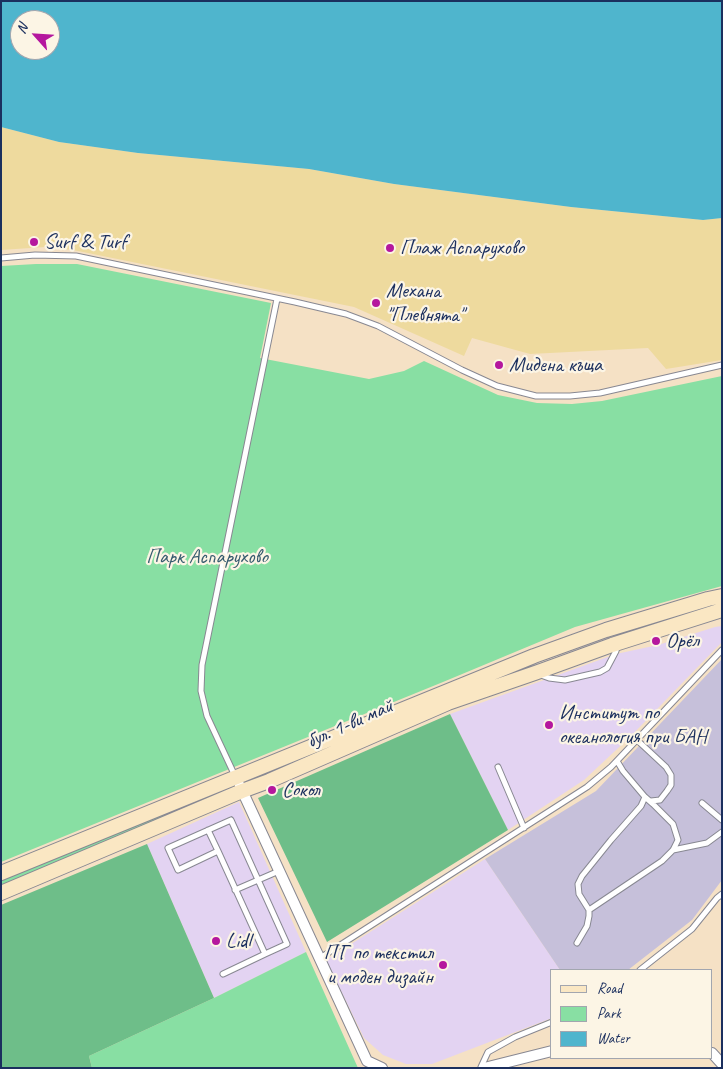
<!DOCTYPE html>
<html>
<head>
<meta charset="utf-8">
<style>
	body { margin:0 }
	#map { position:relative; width:723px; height:1069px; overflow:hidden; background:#f5e1c5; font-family:Caveat,sans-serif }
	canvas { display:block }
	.frame { position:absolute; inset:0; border:2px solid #1b2f5e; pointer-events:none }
	.legend { position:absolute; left:550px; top:969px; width:162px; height:90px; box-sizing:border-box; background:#fcf5e5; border:1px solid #a2a6af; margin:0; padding:6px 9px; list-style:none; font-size:15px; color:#1b2f5e }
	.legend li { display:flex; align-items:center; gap:10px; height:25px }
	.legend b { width:25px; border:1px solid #a2a6af }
	.north { position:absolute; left:10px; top:10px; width:50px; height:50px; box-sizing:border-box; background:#fcf5e5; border:1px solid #a2a6af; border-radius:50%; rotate:296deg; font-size:14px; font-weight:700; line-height:20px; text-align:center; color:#1b2f5e }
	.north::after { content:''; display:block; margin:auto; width:18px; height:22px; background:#b5179e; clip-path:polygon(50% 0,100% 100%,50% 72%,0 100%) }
</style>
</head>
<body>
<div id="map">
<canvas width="723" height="1069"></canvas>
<div class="frame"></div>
<ul class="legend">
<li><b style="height:6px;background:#fae7c3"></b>Road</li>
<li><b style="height:14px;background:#88dfa3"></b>Park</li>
<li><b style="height:14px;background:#4fb5cd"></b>Water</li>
</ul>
<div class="north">N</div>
</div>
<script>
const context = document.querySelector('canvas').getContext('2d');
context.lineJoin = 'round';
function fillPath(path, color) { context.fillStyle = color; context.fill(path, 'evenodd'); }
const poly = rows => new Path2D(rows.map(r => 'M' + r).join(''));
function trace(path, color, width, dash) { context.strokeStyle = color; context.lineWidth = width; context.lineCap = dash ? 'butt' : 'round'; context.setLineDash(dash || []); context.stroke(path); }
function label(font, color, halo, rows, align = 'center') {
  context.font = font + ' Caveat,sans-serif'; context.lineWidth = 4.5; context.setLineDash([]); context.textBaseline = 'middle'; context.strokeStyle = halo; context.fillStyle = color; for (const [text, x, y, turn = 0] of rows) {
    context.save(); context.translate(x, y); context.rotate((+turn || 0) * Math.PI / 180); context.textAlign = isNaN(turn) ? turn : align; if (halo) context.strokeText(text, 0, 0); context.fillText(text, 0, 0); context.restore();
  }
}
fillPath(poly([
	[722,626,722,642,631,736,584,780,508,830,450,714,616,654,658,645,715,627],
	[239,802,306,952,214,998,147,844],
	[485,859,560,970,552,970,552,1018,432,1064,406,1064,383,1055,364,1038,326,960]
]), '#e3d3f2');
fillPath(poly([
	[722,659,722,880,692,920,628,970,560,970,485,859,596,791]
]), '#c6c0da');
fillPath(poly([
	[36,264,77,264,271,303,260,358,369,379,404,371,424,361,498,395,537,403,572,404,602,401,722,376,722,586,575,627,443,682,1,862,1,266],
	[222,788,224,792,1,890,1,876],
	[306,952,358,1068,92,1068,89,1056,214,998]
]), '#88dfa3');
fillPath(poly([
	[450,714,508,830,327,942,258,798],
	[147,844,214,998,89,1056,92,1068,1,1068,1,905]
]), '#6ebe89');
fillPath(poly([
	[1,127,59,142,138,153,309,169,394,184,571,207,703,220,722,218,722,360,666,369,648,348,530,354,472,338,464,356,354,307,73,250,45,247,1,250]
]), '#eeda9e');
fillPath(poly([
	[1,1,722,1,722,218,703,220,571,207,394,184,309,169,138,153,59,142,1,127],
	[20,20,50,20,50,50,20,50]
]), '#4fb5cd');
const lane = poly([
	[1,258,35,255,76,256,295,302,346,314,378,326,462,370,497,386,536,396,570,396,600,393,722,365],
	[538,674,549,678,565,680,600,672,607,668,616,651,617,646],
	[637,740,666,767,671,775,671,785,667,791,660,800,651,801],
	[498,767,524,828],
	[235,776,207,716,201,691,202,665,277,299],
	[702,803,722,820],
	[231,820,287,944,265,954,218,851,178,870,168,848,231,820],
	[208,830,218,851],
	[673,850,707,843,722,832],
	[235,890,279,871],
	[589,910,662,861,673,850,678,840,673,824,653,804,645,797,623,771,617,761],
	[577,943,587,926,589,916,589,910,579,894,578,884,582,876,611,840,641,806,645,797],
	[320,958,587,787,611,767,722,650],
	[640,970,692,929,717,898,722,894],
	[223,974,265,954],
	[481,1067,488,1052,515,1037,552,1022]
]);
const street = poly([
	[240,786,367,1061,382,1068],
	[712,1053,722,1064],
	[484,1068,552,1051]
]);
const secondary = poly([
	[1,873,534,656,606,630,708,599,722,596],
	[1,893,242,791,269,781,448,703,535,673,612,645,722,610]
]);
trace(lane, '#888892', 7);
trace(street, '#888892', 12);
trace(secondary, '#888892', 16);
trace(lane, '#fff', 5);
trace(street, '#fff', 10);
trace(secondary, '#fae7c3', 14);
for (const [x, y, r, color] of [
	[34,242,5,"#b5179e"],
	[390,248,5,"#b5179e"],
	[376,303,5,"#b5179e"],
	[499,365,5,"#b5179e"],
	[656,641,5,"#b5179e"],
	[549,725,5,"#b5179e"],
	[272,790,5,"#b5179e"],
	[216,941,5,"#b5179e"],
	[443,965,5,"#b5179e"]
]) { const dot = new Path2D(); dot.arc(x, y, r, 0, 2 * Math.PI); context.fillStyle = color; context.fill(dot); trace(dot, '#fcf5e5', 2); }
label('21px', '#1b2f5e', '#fcf5e5', [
	["Surf & Turf",44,242],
	["Плаж Аспарухово",400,248],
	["Механа",386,291],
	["\"Плевнята\"",386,315],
	["Мидена къща",509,365],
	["Орёл",666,641],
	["Институт по",559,713],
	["океанология при БАН",559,737],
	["Сокол",282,790],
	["Lidl",226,941],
	["ПГ по текстил",433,953,"right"],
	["и моден дизайн",433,977,"right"]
], 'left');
label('21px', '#365b6f', '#fcf5e5', [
	["Парк Аспарухово",207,557]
]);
label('21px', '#1b2f5e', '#fcf5e5', [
	["бул. 1-ви май",350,724,-24]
]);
</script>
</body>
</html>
